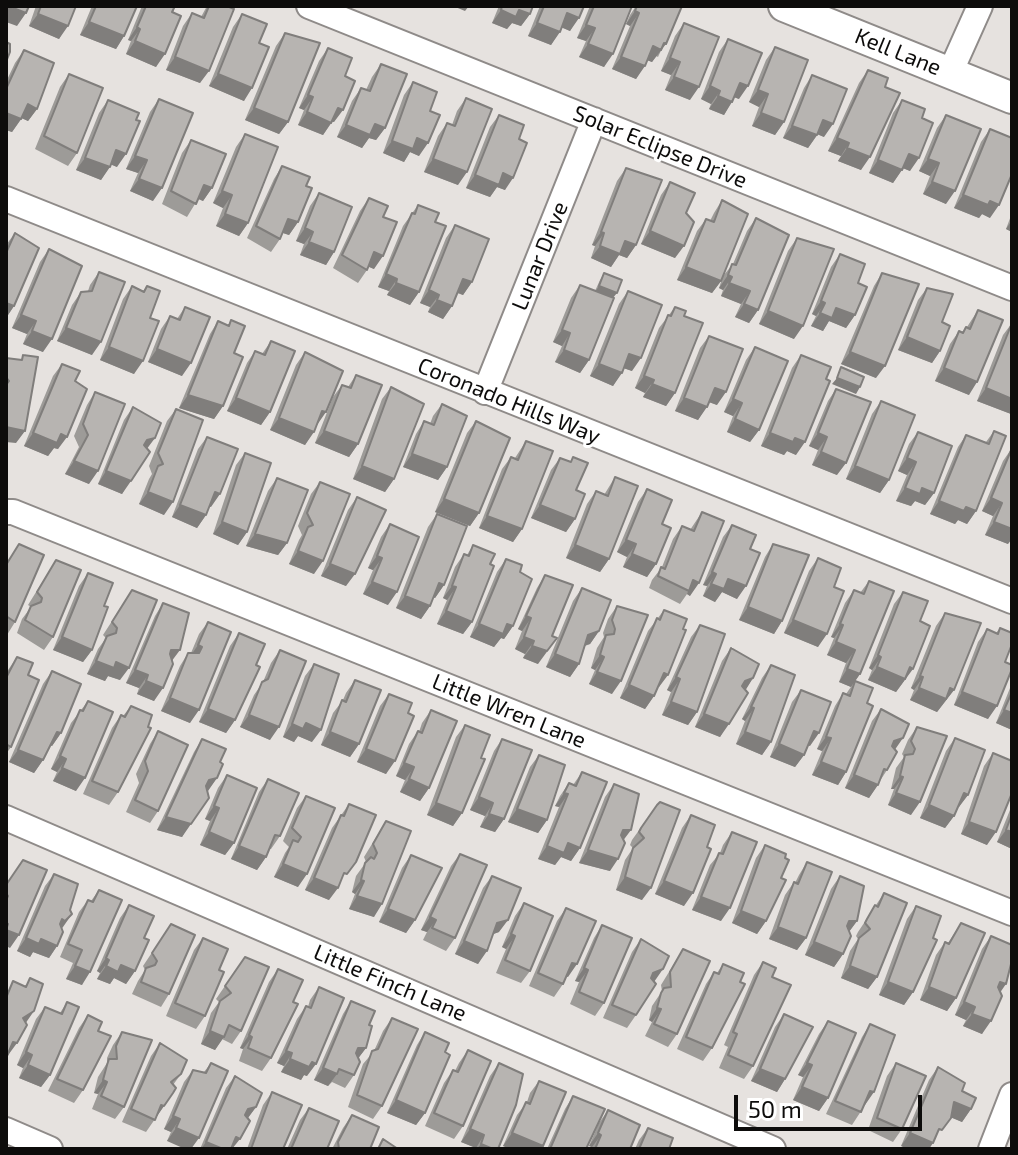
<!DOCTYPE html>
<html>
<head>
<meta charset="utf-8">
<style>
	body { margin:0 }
	#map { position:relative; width:1018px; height:1155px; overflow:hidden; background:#e6e2df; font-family:"Exo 2",sans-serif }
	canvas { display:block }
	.frame { position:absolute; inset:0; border:8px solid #0d0c0b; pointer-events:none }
	.scale { position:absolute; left:734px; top:1095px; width:188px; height:36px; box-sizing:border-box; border:4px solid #0d0c0b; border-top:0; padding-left:10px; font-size:24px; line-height:28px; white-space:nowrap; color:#0d0c0b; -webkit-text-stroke:6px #fff; paint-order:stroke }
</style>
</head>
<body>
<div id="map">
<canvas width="1018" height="1155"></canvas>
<div class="frame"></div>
<div class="scale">50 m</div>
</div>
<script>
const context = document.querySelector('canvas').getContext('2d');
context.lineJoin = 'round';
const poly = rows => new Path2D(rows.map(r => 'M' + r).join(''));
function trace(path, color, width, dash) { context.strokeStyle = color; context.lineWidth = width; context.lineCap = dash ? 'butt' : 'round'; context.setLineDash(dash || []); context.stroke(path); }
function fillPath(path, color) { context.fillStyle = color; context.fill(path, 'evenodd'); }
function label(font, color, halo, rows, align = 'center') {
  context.font = font + ' "Exo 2",sans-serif'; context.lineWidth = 6; context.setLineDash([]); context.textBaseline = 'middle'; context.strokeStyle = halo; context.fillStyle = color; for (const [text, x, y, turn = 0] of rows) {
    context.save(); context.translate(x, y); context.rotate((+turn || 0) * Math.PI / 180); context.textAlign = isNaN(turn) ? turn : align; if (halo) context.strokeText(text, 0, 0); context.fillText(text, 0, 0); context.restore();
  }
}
const minor = poly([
	[309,6,1012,288],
	[950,73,980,6],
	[6,199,1012,601],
	[485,392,594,120],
	[6,512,13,512,1012,913],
	[6,818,773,1149],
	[6,1130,50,1149],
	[991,1149,1012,1095]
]);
const tertiary = poly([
	[784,6,1012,98]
]);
trace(minor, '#8f8b89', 28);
trace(tertiary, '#8f8b89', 34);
trace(minor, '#fff', 24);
trace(tertiary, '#fff', 30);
fillPath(poly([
	[36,6,76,6,59,39,29,26],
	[92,6,137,6,124,36,116,49,80,35],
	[142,6,175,6,156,67,126,54,131,41,128,40],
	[207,6,227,6,200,83,166,70,183,26,192,13,201,17],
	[499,6,533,6,530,14,521,26,512,23,507,29,492,23],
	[540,6,584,6,570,31,562,27,551,45,528,36],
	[590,6,632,6,604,67,579,57,586,41,577,38],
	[636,6,682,6,658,57,656,56,652,62,647,60,636,79,612,69,630,26,626,24,630,15],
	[242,14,259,43,244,101,209,86,233,27],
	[684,23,690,100,665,90,671,75,661,71,675,36],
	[285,33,288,122,279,134,245,120,276,46],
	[728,39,739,99,734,97,724,115,709,109,711,104,701,99,719,52],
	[775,47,784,122,775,135,752,126,759,107,749,102,766,60],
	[328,48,345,76,334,122,332,122,323,135,298,125,304,110,299,108,319,61],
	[24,50,37,109,28,121,22,118,12,132,6,130,6,82,15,63],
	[381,64,385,128,376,140,369,138,362,148,337,137,352,101,361,88,366,90,372,77],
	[868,70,885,87,861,170,838,161,841,156,828,151,859,83],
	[69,74,77,153,68,166,35,149,60,87],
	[812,75,824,137,818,134,808,148,783,138,804,88],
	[413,82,430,111,419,156,410,152,404,162,383,153,404,95],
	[466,98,458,185,424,172,438,136,447,123,452,125,457,111],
	[159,99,153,201,130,191,138,173,126,169,150,112],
	[108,100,117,167,111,164,101,180,76,170,99,113],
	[902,100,922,118,910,171,903,168,893,183,869,173,893,113],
	[499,115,519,139,505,190,497,187,490,197,466,188,490,127],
	[946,115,946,204,923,194,930,176,919,171,937,128],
	[990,129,990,218,982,214,979,218,954,208,981,142],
	[245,134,248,223,239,236,216,226,223,208,213,203,236,147],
	[191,140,212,188,203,201,198,199,187,217,162,204,182,153],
	[282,166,306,186,298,222,289,235,283,233,280,239,271,252,247,238,274,179],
	[626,168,636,245,627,258,619,255,611,267,591,258,595,246,592,245,617,181],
	[670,182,686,213,675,258,641,244,661,195],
	[319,193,334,252,326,265,300,255,304,244,296,241,310,206],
	[369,198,383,217,374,269,369,267,358,283,333,268,360,211],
	[722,200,721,281,712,293,677,280,697,231,706,219,710,221,714,213],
	[418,205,435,222,419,292,410,305,387,295,389,291,378,287,403,226],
	[1012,213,1012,232,1006,229],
	[756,218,758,310,749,323,735,317,741,304,721,296,723,290,719,288,723,276,733,264,747,231],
	[455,225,472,282,463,295,457,293,452,306,443,319,428,312,430,307,420,303,446,238],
	[15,233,14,306,6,318,6,245],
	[797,238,794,339,759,324,788,251],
	[49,249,43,352,23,344,27,334,12,328,40,262],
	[840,254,858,283,855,315,846,328,829,321,823,331,811,326,816,316,812,314,831,267],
	[99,272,92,355,57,341,72,305,81,292,88,291,90,285],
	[604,273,613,298,589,360,580,373,555,362,562,346,553,342,571,298,580,285,595,291,600,280],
	[882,273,876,378,841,364,874,286],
	[132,286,143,291,147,286,150,318,134,374,100,360,123,299],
	[927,288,940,351,932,363,898,350,918,300],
	[628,291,632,371,624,368,613,386,590,376,619,304],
	[185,307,182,376,148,362,161,329,170,316,177,319],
	[675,307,684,316,675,393,666,406,643,397,645,393,635,388,659,328],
	[978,310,969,395,935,381,950,344,959,331,962,333,966,327,967,327],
	[231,320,234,353,223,406,214,419,179,408,210,334,218,321,228,325],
	[1012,323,1011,414,977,401,1003,335],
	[709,336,717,405,709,402,698,420,675,411,700,348],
	[271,341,270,412,261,425,227,411,247,363,255,351,262,354],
	[755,347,759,430,750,442,727,432,733,416,724,412,746,360],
	[305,352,317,425,305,445,270,430,296,365],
	[801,355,796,455,787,451,784,455,761,446,792,368],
	[62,364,75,381,58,449,54,448,48,456,24,446,53,376],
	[356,375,358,444,349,457,315,443,333,397,342,385,348,387],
	[391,387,394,479,385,492,353,479,382,399],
	[836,389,837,475,812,465,818,450,809,446,828,401],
	[95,392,89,484,65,474,79,447,74,436,87,405],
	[881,401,889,480,880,493,846,479,872,414],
	[442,404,447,467,438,480,403,467,416,434,424,421,430,424,433,416],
	[133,407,147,449,122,494,98,484,124,420],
	[176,409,164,515,139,504,149,479,152,474,149,466,167,421],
	[476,421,479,513,470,526,435,512,467,433],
	[994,431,976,511,967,524,958,520,955,524,930,514,958,447,966,435,986,442],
	[918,432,934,493,925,505,915,501,911,506,896,501,907,475,898,471,909,444],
	[207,437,211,507,209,506,206,515,197,528,172,517,198,449],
	[526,441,522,529,513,542,479,528,502,469,511,457,515,458],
	[1012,448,1008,544,985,535,993,516,982,511,1003,461],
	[245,453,247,532,238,545,213,534,236,465],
	[573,457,576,490,575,519,566,532,531,518,551,470,560,458,570,462],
	[615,477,609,559,600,572,566,558,587,504,596,491,604,495],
	[277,478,287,543,278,555,246,546,268,491],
	[320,482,314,574,289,564,299,540,302,535,298,526,311,494],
	[647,489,662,524,656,564,647,577,623,567,627,557,617,552,638,502],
	[357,497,346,586,321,576,348,510],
	[702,512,690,596,687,594,680,604,649,588,652,580,662,567,673,539,682,526,690,530],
	[437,514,444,585,435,598,433,597,430,606,421,619,396,608,428,527],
	[390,524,388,605,363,594,373,570,368,568,381,537],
	[732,525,750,549,737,599,722,592,715,602,703,596,707,586,703,585,723,537],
	[19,544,15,622,7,635,6,564],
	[773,544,782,621,774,634,739,620,765,557],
	[473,545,490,564,472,622,463,634,437,624,447,600,443,598,455,567,464,554,467,555],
	[818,558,834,587,818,647,784,633,809,571],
	[506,559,520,572,513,626,504,639,501,638,494,647,470,637,497,572],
	[56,560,53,637,44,650,17,633,22,619,31,607,28,605],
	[88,573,104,606,92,650,83,662,53,650,79,586],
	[545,575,538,664,523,658,525,654,515,649,522,631,518,629,537,588],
	[869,581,860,674,851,687,839,682,846,663,827,655,834,638,831,637,845,603,854,590,860,593],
	[582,588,599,631,590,644,585,646,579,664,570,677,546,667,573,601],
	[132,590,120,680,108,676,105,681,87,674,98,649,106,638,103,635],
	[903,592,920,621,904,681,896,692,868,680,872,670,869,668,894,604],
	[163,603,172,660,154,701,137,694,139,688,126,683,155,616],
	[617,606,612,694,589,684,595,670,591,668,597,648,604,637,603,633,608,619],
	[664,610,659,687,658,687,654,696,645,709,620,698,648,631],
	[945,613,954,690,937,712,910,700,914,690,911,688,936,626],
	[208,622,190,723,161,711,180,666,188,653,191,653,199,634],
	[700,625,697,712,688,725,662,715,671,692,667,690,691,637],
	[1000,628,1005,662,988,719,954,705,978,642,987,629,996,633],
	[239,633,235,720,226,733,199,722,230,646],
	[731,648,753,678,745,690,720,737,695,727,722,661],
	[280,650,270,740,240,727,254,695,263,682,271,663],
	[17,657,28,675,11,747,6,754,6,673],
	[314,664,312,742,298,736,294,742,283,737,305,676],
	[771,665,771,742,762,755,736,744,745,721,742,719,762,678],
	[52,671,61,733,52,746,50,745,43,760,34,773,9,762,43,684],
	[355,680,359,744,350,757,321,745,333,713,343,700,346,693],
	[855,681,867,703,846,772,838,785,812,775,822,751,817,749,835,706,843,693,846,694],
	[1012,683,1012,730,996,723],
	[801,690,810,746,808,745,804,755,795,767,770,757,792,702],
	[389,694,408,713,386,774,357,762,380,706],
	[88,701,76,791,53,781,57,772,51,769,71,723],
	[131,706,148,727,118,792,109,805,83,794,112,728,121,715,123,716],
	[881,709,895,749,887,770,869,798,845,788,872,721],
	[431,710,429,788,420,801,400,792,405,780,396,776,409,744,418,731,419,732,422,723],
	[465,725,481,758,462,813,453,826,427,815,456,737],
	[917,727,911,815,888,805,894,789,891,789,896,768,904,757,902,754,908,740],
	[158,731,158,811,150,823,126,812,139,783,136,774,150,744],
	[955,738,968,795,958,807,954,816,945,828,920,818,946,751],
	[202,739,220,762,217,778,207,791,182,837,157,830,194,752],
	[502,739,504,819,495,832,480,827,485,816,470,810,494,751],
	[993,753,987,845,961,834,984,766],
	[539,755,547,820,538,833,508,822,530,767],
	[582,772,580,848,571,861,561,857,555,865,538,859,559,807,555,806,560,796,569,783,573,785],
	[227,775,234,843,225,855,200,845,210,821,205,819,218,788],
	[268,779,280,836,271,849,269,849,266,857,257,870,231,859,259,792],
	[614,784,610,871,579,863,605,797],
	[306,796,298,887,274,877,285,853,289,847,283,841,297,808],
	[349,804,329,900,305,890,332,828],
	[657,805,642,900,616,890,625,860,633,848,630,845,632,840],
	[1012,805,1012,849,997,842],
	[691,815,684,906,655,894,682,828],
	[386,821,374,917,349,909,355,894,352,892,356,876,366,862,364,857],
	[732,832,721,921,692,910,710,865,720,853,723,845],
	[765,845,785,858,781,878,766,921,757,934,732,923,756,858],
	[460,854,455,938,446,951,423,940,427,932,421,930,451,866],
	[411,855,415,920,406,933,379,922,402,868],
	[807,862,806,938,797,950,769,939,785,895,794,882,795,883,799,875],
	[54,874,61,929,57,946,49,958,33,952,30,957,17,951,45,886],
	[492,876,499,932,493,934,478,964,455,954,483,888],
	[840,876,857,921,849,932,843,954,834,967,805,955,831,889],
	[99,890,82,985,66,979,73,963,60,957,79,912,88,900,91,901],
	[884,893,877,977,868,989,841,978,850,951,858,939,856,936,858,932],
	[524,903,530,971,521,983,496,973,506,949,502,947,515,916],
	[129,905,144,938,135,971,126,984,114,978,110,984,97,979,100,973,97,971,120,918],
	[916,906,933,938,913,992,904,1005,879,995,907,919],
	[566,908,568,977,566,976,563,984,554,997,529,986,557,921],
	[961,923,956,998,947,1011,920,1000,936,955,945,942,948,943],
	[171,924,169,994,161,1007,132,994,138,981,145,970,143,966],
	[602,925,604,1003,595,1016,570,1004,579,982,575,981,594,938],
	[991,936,1000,993,982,1034,963,1026,966,1020,955,1015,982,949],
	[203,938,219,970,205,1016,196,1029,166,1016,194,950],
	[641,939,654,982,636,1015,627,1028,603,1018,632,952],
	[683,949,677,1034,668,1047,645,1036,652,1022,649,1020,652,1006,662,991,661,985],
	[245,957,241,1031,232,1044,222,1039,215,1050,201,1044,211,1013,219,1002,216,999],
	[763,962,772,977,753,1066,744,1079,719,1068,728,1047,724,1045,754,975],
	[723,964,712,1048,703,1061,677,1049,706,984,714,972,717,973],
	[278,969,271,1058,262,1071,239,1061,243,1049,240,1048,269,982],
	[319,987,307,1076,304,1075,301,1080,281,1072,284,1066,277,1063,297,1019,306,1006,308,1007,310,1000],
	[351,1001,369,1025,366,1048,358,1058,354,1075,345,1088,332,1082,328,1086,314,1080,343,1014],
	[67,1002,50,1075,41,1087,19,1078,23,1068,17,1065,36,1019,45,1007,60,1013],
	[784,1014,785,1079,777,1092,751,1081,775,1027],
	[88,1015,98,1031,83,1090,74,1103,48,1091,79,1028],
	[392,1018,382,1106,373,1119,348,1107,363,1064,374,1051,383,1031],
	[828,1021,828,1098,819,1111,793,1100,803,1077,798,1075,819,1034],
	[870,1024,865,1105,852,1125,826,1114,862,1037],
	[122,1032,124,1107,115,1119,92,1109,98,1094,94,1093,98,1077,107,1063,107,1058,113,1045],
	[425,1032,445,1052,425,1113,416,1125,387,1113,417,1045],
	[160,1043,181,1074,173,1085,173,1093,146,1132,122,1122,151,1056],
	[468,1050,463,1126,454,1139,425,1126,444,1083,453,1070,455,1071,459,1063],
	[211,1063,199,1138,167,1141,171,1132,164,1129,184,1082,193,1070,204,1072],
	[499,1063,498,1149,475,1149,476,1148,461,1142,490,1076],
	[896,1063,902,1129,893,1142,868,1130,887,1076],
	[938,1067,962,1091,971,1109,962,1122,951,1117,901,1146,929,1080],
	[235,1076,256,1107,248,1118,232,1149,200,1149,226,1088],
	[539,1081,543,1146,541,1149,511,1149,503,1146,517,1115,527,1102,530,1093],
	[272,1092,283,1149,247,1149,263,1105],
	[573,1096,586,1149,547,1149,565,1109],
	[309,1108,327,1149,287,1149,300,1120],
	[608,1110,630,1149,591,1149,592,1147,589,1146,599,1123],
	[352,1115,370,1149,332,1149,343,1128],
	[648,1128,669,1149,635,1149,639,1140]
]), '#9d9b98');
fillPath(poly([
	[6,6,26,13,17,26,6,22],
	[453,6,469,6,465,11],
	[501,10,519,10,530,14,521,26,512,23,507,29,492,23],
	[635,11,639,13,630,26,626,24],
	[567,13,579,18,570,31,558,26],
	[38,14,68,26,59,39,29,26],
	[89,22,124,36,116,49,80,35],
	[537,23,560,32,551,45,528,36],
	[586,25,595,28,586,41,577,38],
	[137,27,140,29,131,41,128,40],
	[135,41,165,54,156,67,126,54],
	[664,43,666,44,652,62,644,59,653,46],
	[588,44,613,54,604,67,579,57],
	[175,57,209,71,200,83,166,70],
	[621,57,645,66,636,79,612,69],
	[670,58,680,62,671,75,661,71],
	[218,74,252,88,244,101,209,86],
	[674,77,699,87,690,100,665,90],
	[740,83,748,86,739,99,731,96],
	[710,86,720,91,711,104,701,99],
	[758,90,768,94,759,107,749,102],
	[308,95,313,97,304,110,299,108],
	[718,96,732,102,724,115,709,109],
	[28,104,37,109,28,121,19,117],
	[254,108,288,122,279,134,245,120],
	[338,108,343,110,334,122,329,120],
	[307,112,331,123,323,135,298,125],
	[6,113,21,119,12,132,6,130],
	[761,113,784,122,775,135,752,126],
	[823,120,833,124,824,137,814,133],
	[375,124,385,128,376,140,369,138,362,148,337,137,346,125],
	[792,126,817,135,808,148,783,138],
	[417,138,428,143,419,156,410,152,404,162,383,153,392,141],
	[837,138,849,143,841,156,828,151],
	[847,148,870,157,861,170,838,161],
	[116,150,126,154,117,167,107,163],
	[909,154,919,158,910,171,900,167],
	[135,156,147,160,138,173,126,169],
	[85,158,110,167,101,180,76,170],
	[433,159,467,172,458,185,424,172],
	[928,159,939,163,930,176,919,171],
	[878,160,902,170,893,183,869,173],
	[503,173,513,178,505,190,497,187,490,197,466,188,475,175],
	[139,179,162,188,153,201,130,191],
	[932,182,955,191,946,204,923,194],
	[204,185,212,188,203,201,195,197],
	[222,191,232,195,223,208,213,203],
	[963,195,990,201,999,205,990,218,982,214,979,218,954,208],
	[225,214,248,223,239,236,216,226],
	[288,219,298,222,289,235,280,232],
	[1012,220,1012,232,1006,229],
	[305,228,313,232,304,244,296,241],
	[650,231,684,246,675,258,641,244],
	[601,232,604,233,595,246,592,245],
	[625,241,636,245,627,258,619,255,611,267,591,258,600,246],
	[309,242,334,252,326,265,300,255],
	[374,252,383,256,374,269,365,265],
	[686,267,721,281,712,293,677,280],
	[386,274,397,279,389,291,378,287],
	[728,275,732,277,723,290,719,288],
	[463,279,472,282,463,295,454,291],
	[396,283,419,292,410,305,387,295],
	[729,283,750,291,741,304,721,296],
	[599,286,617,293,612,299,595,292],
	[429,290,439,295,430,307,420,303],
	[437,300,452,306,443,319,428,312],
	[821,301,825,303,816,316,812,314],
	[6,303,14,306,6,318],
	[744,304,758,310,749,323,735,317],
	[836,308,855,315,846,328,829,321,823,331,811,326,820,313],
	[768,311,803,326,794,339,759,324],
	[21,315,36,321,27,334,12,328],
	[66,328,101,342,92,355,57,341],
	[562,330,570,333,562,346,553,342],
	[32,331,52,339,43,352,23,344],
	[907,337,940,351,932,363,898,350],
	[109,347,143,361,134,374,100,360],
	[157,349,191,363,182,376,148,362],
	[564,350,589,360,580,373,555,362],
	[850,352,885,366,876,378,841,364],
	[629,354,641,358,632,371,620,367],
	[599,364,622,373,613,386,590,376],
	[944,368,977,382,969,395,935,381],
	[644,376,654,380,645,393,635,388],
	[837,378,860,387,856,394,832,384],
	[652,384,675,393,666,406,643,397],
	[715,388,726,392,717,405,706,401],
	[986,388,1012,399,1011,414,977,401],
	[188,395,223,406,214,419,179,408],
	[236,398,270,412,261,425,227,411],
	[684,398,707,407,698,420,675,411],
	[733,399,742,403,733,416,724,412],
	[322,411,326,412,317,425,313,424],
	[279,418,314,432,305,445,270,430],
	[735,419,759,430,750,442,727,432],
	[6,427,25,431,16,443,6,442],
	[324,431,358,444,349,457,315,443],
	[33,433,61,434,67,437,58,449,54,448,48,456,24,446],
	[770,433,795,438,805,442,796,455,787,451,784,455,761,446],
	[818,433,827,437,818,450,809,446],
	[155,438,146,450,138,453,147,440],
	[821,452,846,463,837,475,812,465],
	[412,454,447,467,438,480,403,467],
	[907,458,916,462,907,475,898,471],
	[74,461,98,471,89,484,65,474],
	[362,466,394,479,385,492,353,479],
	[855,466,889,480,880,493,846,479],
	[106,471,131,481,122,494,98,484],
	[905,488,922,488,934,493,925,505,915,501,911,506,896,501],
	[148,492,173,502,164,515,139,504],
	[215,492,220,494,211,507,206,505],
	[991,498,1002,503,993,516,982,511],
	[444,499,479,513,470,526,435,512],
	[939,501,966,507,976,511,967,524,958,520,955,524,930,514],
	[180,505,206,515,197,528,172,517],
	[540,505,575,519,566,532,531,518],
	[487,516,522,529,513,542,479,528],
	[222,522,247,532,238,545,213,534],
	[994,522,1012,529,1012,539,1008,544,985,535],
	[255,534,287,543,278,555,246,546],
	[626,540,636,544,627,557,617,552],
	[575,545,609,559,600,572,566,558],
	[298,551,323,561,314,574,289,564],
	[632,554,656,564,647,577,623,567],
	[377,556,382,558,373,570,368,568],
	[330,564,355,574,346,586,321,576],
	[712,572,716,574,707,586,703,585],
	[728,579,746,586,737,599,722,592,715,602,703,596,711,584],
	[693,580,699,583,690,596,687,594],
	[372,582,397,592,388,605,363,594],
	[439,583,444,585,435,598,430,596],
	[452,586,456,587,447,600,443,598],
	[405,596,430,606,421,619,396,608],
	[748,607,782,621,774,634,739,620],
	[446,611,472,622,463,634,437,624],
	[526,616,531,618,522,631,518,629],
	[793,620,827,634,818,647,784,633],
	[479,624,507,624,513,626,504,639,501,638,494,647,470,637],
	[840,624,843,625,834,638,831,637],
	[599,631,590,644,579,647,588,635],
	[62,637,92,650,83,662,53,650],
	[524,637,534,641,525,654,515,649],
	[557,638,538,664,523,658,532,646],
	[836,642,855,650,846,663,827,655],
	[198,645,202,647,193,660,189,658],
	[171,650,180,650,171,662,163,663],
	[555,654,579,664,570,677,546,667],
	[600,655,604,657,595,670,591,668],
	[878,655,881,657,872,670,869,668],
	[96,661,116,662,129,668,120,680,108,676,105,681,87,674],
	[877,667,910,667,913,669,896,692,868,680],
	[847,669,860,674,851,687,839,682],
	[135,670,148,675,139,688,126,683],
	[597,672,621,681,612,694,589,684],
	[664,673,668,675,659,687,655,686],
	[920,676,923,677,914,690,911,688],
	[676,677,680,679,671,692,667,690],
	[753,678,745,691,736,693,745,681],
	[146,681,163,688,154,701,137,694],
	[629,685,654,696,645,709,620,698],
	[919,688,950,688,954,690,937,712,910,700],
	[962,692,997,706,988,719,954,705],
	[170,698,199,710,190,723,161,711],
	[671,702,697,712,688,725,662,715],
	[751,707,754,708,745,721,742,719],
	[208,709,235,720,226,733,199,722],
	[1004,710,1012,713,1012,730,996,723],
	[704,714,729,724,720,737,695,727],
	[249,715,279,727,270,740,240,727],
	[306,723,321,730,312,742,298,736,294,742,283,737,292,724],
	[814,731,819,733,810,746,805,744],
	[57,732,61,733,52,746,49,744],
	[330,732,359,744,350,757,321,745],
	[745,732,771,742,762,755,736,744],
	[826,737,831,738,822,751,817,749],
	[903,738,894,751,885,753,894,741],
	[779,744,804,755,795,767,770,757],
	[366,749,395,761,386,774,357,762],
	[18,750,43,760,34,773,9,762],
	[60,756,66,759,57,772,51,769],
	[821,762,846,772,838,785,812,775],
	[404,763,414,767,405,780,396,776],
	[62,768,85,778,76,791,53,781],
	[854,775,878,785,869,798,845,788],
	[900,776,903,777,894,789,891,789],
	[217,778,208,791,200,793,209,780],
	[409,779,429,788,420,801,400,792],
	[564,793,568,794,559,807,555,806],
	[896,793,920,802,911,815,888,805],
	[964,793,968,795,959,807,955,806],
	[479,797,493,803,485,816,470,810],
	[436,803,462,813,453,826,427,815],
	[929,805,954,816,945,828,920,818],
	[214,806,219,808,210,821,205,819],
	[517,809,547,820,538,833,508,822],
	[489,814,504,819,495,832,480,827],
	[166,817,191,824,182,837,157,830],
	[969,822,996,832,987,845,961,834],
	[623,830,631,830,622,842,614,843],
	[1006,830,1012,832,1012,849,997,842],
	[209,832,234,843,225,855,200,845],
	[568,843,580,848,571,861,561,857,555,865,538,859,547,846],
	[239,846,266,857,257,870,231,859],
	[588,850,618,859,610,871,579,863],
	[283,864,307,874,298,887,274,877],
	[625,877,651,888,642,900,616,890],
	[314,878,338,888,329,900,305,890],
	[361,880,364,881,355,894,352,892],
	[664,881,693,893,684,906,655,894],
	[357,896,382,904,374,917,349,909],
	[701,897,730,908,721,921,692,910],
	[388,909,415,920,406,933,379,922],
	[741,911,766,921,757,934,732,923],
	[72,914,63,927,56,934,62,919],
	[430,917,436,920,427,932,421,930],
	[508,920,499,932,488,936,497,923],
	[849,921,857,921,848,933,840,934],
	[778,927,806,938,797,950,769,939],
	[6,930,19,935,10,948,6,946],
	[511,934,515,936,506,949,502,947],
	[26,938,41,939,57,946,49,958,33,952,30,957,17,951],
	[464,941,487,951,478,964,455,954],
	[814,942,843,954,834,967,805,955],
	[106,958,109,960,100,973,97,971],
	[572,963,577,964,568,977,564,975],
	[121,965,135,971,126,984,114,978,110,984,97,979,106,966],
	[75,966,90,972,82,985,66,979],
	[850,966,877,977,868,989,841,978],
	[584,968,588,970,579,982,575,981],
	[663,969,654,982,644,986,653,973],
	[888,982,913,992,904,1005,879,995],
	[1000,982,1006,984,997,997,991,995],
	[929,987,956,998,947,1011,920,1000],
	[964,1002,975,1007,966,1020,955,1015],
	[657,1008,661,1009,652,1022,649,1020],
	[34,1011,25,1024,23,1018],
	[972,1014,991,1021,982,1034,963,1026],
	[210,1031,224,1037,215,1050,201,1044],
	[249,1035,252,1037,243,1049,240,1048],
	[13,1042,17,1043,6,1058,6,1052],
	[358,1048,366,1048,357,1060,349,1061],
	[286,1051,292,1053,284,1066,277,1063],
	[26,1052,32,1055,23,1068,17,1065],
	[290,1059,312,1062,316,1064,307,1076,304,1075,301,1080,281,1072],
	[807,1063,812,1065,803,1077,798,1075],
	[28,1065,50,1075,41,1087,19,1078],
	[323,1068,337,1074,328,1086,314,1080],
	[760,1069,785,1079,777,1092,751,1081],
	[103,1080,107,1082,98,1094,94,1093],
	[802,1087,828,1098,819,1111,793,1100],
	[870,1091,874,1092,865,1105,861,1103],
	[396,1100,425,1113,416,1125,387,1113],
	[954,1102,971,1109,962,1122,945,1115],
	[161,1105,164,1106,155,1119],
	[256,1107,247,1119,239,1122,248,1109],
	[173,1116,180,1119,171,1132,164,1129],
	[176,1128,199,1138,191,1149,185,1149,167,1141],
	[470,1129,484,1135,476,1148,461,1142],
	[512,1133,543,1146,541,1149,511,1149,503,1146],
	[598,1133,601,1135,592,1147,589,1146],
	[910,1133,933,1143,929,1149,907,1149,901,1146],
	[236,1137,240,1139,232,1149,228,1149],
	[206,1142,223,1149,201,1149],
	[481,1144,493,1149,477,1149]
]), '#807e7c');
const building = poly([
	[8,6,29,6,26,13,8,6],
	[41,6,76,6,68,26,38,14,41,6],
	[96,6,137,6,124,36,89,22,96,6],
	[146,6,175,6,172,12,181,16,165,54,135,41,140,29,137,27,146,6],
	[209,6,227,6,234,9,209,71,175,57,192,13,204,18,209,6],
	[502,6,533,6,530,14,519,10,516,17,501,10,502,6],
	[544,6,584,6,579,18,567,13,560,32,537,23,544,6],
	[594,6,632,6,613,54,588,44,595,28,586,25,594,6],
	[637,6,682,6,666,44,664,43,661,50,653,46,645,66,621,57,639,13,635,11,637,6],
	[242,14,267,24,259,43,269,47,252,88,218,74,242,14],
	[684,23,719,37,699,87,674,77,680,62,670,58,684,23],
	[285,33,320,43,288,122,254,108,285,33],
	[728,39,762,53,748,86,740,83,732,102,718,96,720,91,710,86,728,39],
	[6,42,10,44,10,52,6,62,6,42],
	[775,47,808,60,784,122,761,113,768,94,758,90,775,47],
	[328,48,352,58,345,76,355,81,343,110,338,108,331,123,307,112,313,97,308,95,328,48],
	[24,50,54,63,37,109,28,104,21,119,6,113,6,89,24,50],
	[381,64,407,74,385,128,375,124,370,135,346,125,361,88,370,91,381,64],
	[868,70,888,78,885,87,900,93,870,157,847,148,849,143,837,138,868,70],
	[69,74,103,88,77,153,44,136,69,74],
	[812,75,847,89,833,124,823,120,817,135,792,126,812,75],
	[413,82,437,92,430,111,440,115,428,143,417,138,413,149,392,141,413,82],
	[466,98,492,109,467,172,433,159,447,123,455,126,466,98],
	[159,99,193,113,162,188,139,179,147,160,135,156,159,99],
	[108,100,139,113,136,120,140,121,126,154,116,150,110,167,85,158,108,100],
	[902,100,925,109,922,118,933,123,919,158,909,154,902,170,878,160,902,100],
	[499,115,524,125,519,139,527,143,513,178,503,173,499,185,475,175,499,115],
	[946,115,981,129,955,191,932,182,939,163,928,159,946,115],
	[990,129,1012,138,1012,174,999,205,990,201,988,205,963,195,990,129],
	[245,134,278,147,248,223,225,214,232,195,222,191,245,134],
	[191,140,226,154,212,188,204,185,196,204,171,191,191,140],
	[282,166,310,177,306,186,312,188,298,222,288,219,280,239,256,226,282,166],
	[626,168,662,180,636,245,625,241,620,254,600,246,604,233,601,232,626,168],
	[670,182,695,193,686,213,694,222,684,246,650,231,670,182],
	[319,193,352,207,334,252,309,242,313,232,305,228,319,193],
	[369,198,388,206,383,217,397,222,383,256,374,252,367,270,342,255,369,198],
	[722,200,748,214,721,281,686,267,706,219,714,222,722,200],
	[418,205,439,213,435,222,446,226,419,292,396,283,397,279,386,274,412,213,415,214,418,205],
	[756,218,789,235,758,310,744,304,750,291,729,283,732,277,728,275,732,264,736,265,756,218],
	[455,225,489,239,472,282,463,279,452,306,437,300,439,295,429,290,455,225],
	[15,233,39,248,14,306,6,303,6,253,15,233],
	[797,238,834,249,803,326,768,311,797,238],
	[49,249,82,266,52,339,32,331,36,321,21,315,49,249],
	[840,254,865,264,858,283,867,287,855,315,836,308,832,318,820,313,825,303,821,301,840,254],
	[99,272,125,282,101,342,66,328,81,292,92,291,99,272],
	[604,273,622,280,617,293,599,286,604,273],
	[882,273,919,284,885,366,850,352,882,273],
	[580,285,614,298,589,360,564,350,570,333,562,330,580,285],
	[132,286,144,292,147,286,160,291,150,318,159,321,143,361,109,347,132,286],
	[927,288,953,294,942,322,950,326,940,351,907,337,927,288],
	[628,291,662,305,641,358,629,354,622,373,599,364,628,291],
	[185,307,210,317,191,363,157,349,170,316,180,320,185,307],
	[675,307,686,311,684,316,703,323,675,393,652,384,654,380,644,376,668,315,671,316,675,307],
	[978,310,1003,320,977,382,944,368,959,331,963,333,966,327,970,329,978,310],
	[231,320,245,326,234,353,243,357,223,406,188,395,218,321,229,326,231,320],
	[1012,323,1012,399,986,388,1012,323],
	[709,336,743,349,726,392,715,388,707,407,684,398,709,336],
	[271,341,295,351,270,412,236,398,255,351,265,355,271,341],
	[755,347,788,361,759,430,735,419,742,403,733,399,755,347],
	[305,352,343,371,326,412,322,411,314,432,279,418,305,352],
	[23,355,38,357,25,431,6,427,6,385,9,381,6,377,6,358,22,360,23,355],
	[801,355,831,367,826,379,830,381,805,442,795,438,793,442,770,433,801,355],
	[62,364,80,371,75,381,87,389,67,437,61,434,57,443,33,433,62,364],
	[841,367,864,377,860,387,837,378,841,367],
	[356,375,382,385,358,444,324,431,342,385,351,388,356,375],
	[391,387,424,404,394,479,362,466,391,387],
	[836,389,871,402,846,463,821,452,827,437,818,433,836,389],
	[95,392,125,404,98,471,74,461,88,435,83,424,95,392],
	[881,401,915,415,889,480,855,466,881,401],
	[442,404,467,416,447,467,412,454,424,421,434,425,442,404],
	[133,407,161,423,155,438,147,440,144,445,150,452,131,481,106,471,133,407],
	[176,409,203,420,173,502,148,492,158,466,163,464,158,453,176,409],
	[476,421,510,438,479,513,444,499,476,421],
	[994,431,1006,436,976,511,966,507,964,511,939,501,966,435,989,444,994,431],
	[918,432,952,446,934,493,922,488,920,494,905,488,916,462,907,458,918,432],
	[207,437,238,449,220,494,215,492,206,515,180,505,207,437],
	[526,441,553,451,522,529,487,516,511,457,518,460,526,441],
	[1012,448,1012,529,994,522,1002,503,991,498,1012,448],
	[245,453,271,463,247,532,222,522,245,453],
	[573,457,588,463,576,490,585,494,575,519,540,505,560,458,571,462,573,457],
	[615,477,638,486,609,559,575,545,596,491,608,496,615,477],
	[277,478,308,490,287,543,255,534,277,478],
	[320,482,350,494,323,561,298,551,308,527,313,525,307,513,320,482],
	[647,489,672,500,662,524,671,528,656,564,632,554,636,544,626,540,647,489],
	[357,497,386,510,355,574,330,564,357,497],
	[702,512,724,521,699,583,693,580,689,591,658,576,661,567,665,569,682,526,694,531,702,512],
	[437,514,467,526,444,585,439,583,430,606,405,596,437,514],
	[390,524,419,537,397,592,372,582,382,558,377,556,390,524],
	[732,525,756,535,750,549,760,553,746,586,728,579,724,589,711,584,716,574,712,572,732,525],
	[19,544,44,555,15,622,6,616,6,565,19,544],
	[773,544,809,555,782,621,748,607,773,544],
	[473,545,495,554,490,564,494,566,472,622,446,611,456,587,452,586,464,554,469,556,473,545],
	[818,558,841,568,834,587,844,591,827,634,793,620,818,558],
	[506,559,522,565,520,572,532,579,513,626,507,624,503,634,479,624,506,559],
	[56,560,81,570,53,637,25,620,31,606,41,602,42,598,37,592,56,560],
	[88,573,113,583,104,606,108,607,92,650,62,637,88,573],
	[545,575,573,585,552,636,557,638,547,651,532,646,534,641,524,637,531,618,526,616,545,575],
	[869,581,894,591,860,674,847,669,855,650,836,642,843,625,840,624,854,590,864,594,869,581],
	[582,588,611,600,599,631,588,635,579,664,555,654,582,588],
	[132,590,157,600,129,668,116,662,114,668,96,661,107,636,116,633,117,628,112,622,132,590],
	[903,592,928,601,920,621,930,626,913,669,910,667,905,679,877,667,881,657,878,655,903,592],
	[163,603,189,613,180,650,171,650,170,654,173,664,163,688,146,681,148,675,135,670,163,603],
	[617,606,648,615,621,681,597,672,604,657,600,655,606,635,614,634,615,629,612,620,617,606],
	[664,610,687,619,683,629,686,630,668,675,664,673,654,696,629,685,657,618,660,620,664,610],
	[945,613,981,623,954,690,950,688,946,699,919,688,923,677,920,676,945,613],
	[208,622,231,632,199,710,170,698,188,653,199,653,202,647,198,645,208,622],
	[700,625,725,634,697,712,671,702,680,679,676,677,700,625],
	[1000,628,1012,633,1012,644,1005,662,1012,665,1012,669,997,706,962,692,987,629,998,634,1000,628],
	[239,633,265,644,256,665,260,667,235,720,208,709,239,633],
	[731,648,759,664,753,678,745,681,742,686,748,693,729,724,704,714,731,648],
	[280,650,306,661,279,727,249,715,262,682,268,679,280,650],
	[17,657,33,663,28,675,39,680,11,747,6,744,6,678,17,657],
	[314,664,339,674,321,730,306,723,303,729,292,724,314,664],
	[771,665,795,675,771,742,745,732,754,708,751,707,771,665],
	[52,671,81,684,61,733,57,732,43,760,18,750,52,671],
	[355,680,381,690,359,744,330,732,342,700,346,702,355,680],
	[855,681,873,688,867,703,873,706,846,772,821,762,831,738,826,737,843,693,850,696,855,681],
	[801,690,831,702,819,733,814,731,804,755,779,744,801,690],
	[1012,692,1012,713,1004,710,1012,692],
	[389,694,412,703,408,713,414,716,395,761,366,749,389,694],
	[88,701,113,712,85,778,62,768,66,759,60,756,80,710,83,711,88,701],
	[131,706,152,715,148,727,151,728,118,792,92,781,121,715,125,717,131,706],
	[881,709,909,724,903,738,894,741,892,746,897,752,887,770,884,769,878,785,854,775,881,709],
	[431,710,457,721,429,788,409,779,414,767,404,763,418,731,422,733,431,710],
	[465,725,490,735,481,758,485,759,462,813,436,803,465,725],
	[917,727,947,736,920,802,896,793,903,777,900,776,905,755,913,754,915,749,911,741,917,727],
	[158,731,188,745,158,811,135,800,148,771,145,761,158,731],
	[955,738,985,750,968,795,964,793,954,816,929,805,955,738],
	[202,739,226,749,220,762,223,764,217,778,209,780,206,786,209,798,191,824,166,817,202,739],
	[502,739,532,750,504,819,489,814,493,803,479,797,502,739],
	[993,753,1012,761,1012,793,996,832,969,822,993,753],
	[539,755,565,765,547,820,517,809,539,755],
	[582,772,607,782,580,848,568,843,564,853,547,846,568,794,564,793,569,783,576,786,582,772],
	[227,775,257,788,234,843,209,832,219,808,214,806,227,775],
	[268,779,299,793,280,836,275,835,266,857,239,846,268,779],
	[614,784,639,794,631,830,623,830,621,835,625,843,618,859,588,850,614,784],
	[306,796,335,808,307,874,283,864,293,840,298,842,301,837,292,828,306,796],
	[660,802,680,810,651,888,625,877,633,848,644,838,639,832,641,828,657,805,660,802],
	[349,804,376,815,356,862,347,874,344,873,338,888,314,878,341,815,344,816,349,804],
	[1012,814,1012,832,1006,830,1012,814],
	[691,815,715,825,707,847,711,849,693,893,664,881,691,815],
	[386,821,411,831,382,904,357,896,364,881,361,880,365,863,371,857,374,859,377,853,373,844,386,821],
	[732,832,757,842,730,908,701,897,719,853,723,854,732,832],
	[765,845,786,854,785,858,789,860,781,878,786,880,766,921,741,911,765,845],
	[460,854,487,865,455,938,432,928,436,920,430,917,460,854],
	[411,855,442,868,415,920,388,909,411,855],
	[23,860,47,870,19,935,6,930,8,924,6,923,6,901,8,896,6,893,6,885,23,860],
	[807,862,832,872,806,938,778,927,794,882,798,884,807,862],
	[54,874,78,884,70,910,72,914,65,921,62,919,60,924,63,932,57,946,41,939,39,944,26,938,54,874],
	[492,876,521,888,508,920,497,923,487,951,464,941,492,876],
	[840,876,864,886,857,921,849,921,847,926,851,936,843,954,814,942,840,876],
	[99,890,122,900,90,972,75,966,82,950,68,944,88,900,93,902,99,890],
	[884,893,907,903,877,977,850,966,859,938,870,929,865,923,867,919,875,905,878,907,884,893],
	[524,903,553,916,530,971,505,960,515,936,511,934,524,903],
	[129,905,154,916,144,938,149,940,135,971,121,965,118,972,106,966,109,960,106,958,129,905],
	[916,906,941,916,933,938,937,940,913,992,888,982,916,906],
	[566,908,596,921,577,964,572,963,563,984,538,973,566,908],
	[961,923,985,933,956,998,929,987,945,942,949,944,961,923],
	[171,924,195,935,169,994,141,982,146,968,155,965,157,961,152,953,171,924],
	[602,925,632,938,604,1003,579,992,588,970,584,968,602,925],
	[991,936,1012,945,1012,960,1006,984,1000,982,998,987,1002,996,991,1021,972,1014,975,1007,964,1002,991,936],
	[203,938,228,949,219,970,224,972,205,1016,175,1003,203,938],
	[641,939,669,956,663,969,653,973,651,978,656,984,636,1015,612,1005,641,939],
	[683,949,710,961,677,1034,654,1024,661,1009,657,1008,661,993,664,988,671,987,670,972,683,949],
	[245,957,269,967,241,1031,229,1025,224,1037,210,1031,220,1001,231,993,225,986,245,957],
	[763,962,776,968,772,977,791,985,753,1066,728,1055,737,1034,733,1032,763,962],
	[723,964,744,973,740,982,745,984,712,1048,686,1037,714,972,719,974,723,964],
	[278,969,303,980,293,1002,298,1004,271,1058,248,1048,252,1037,249,1035,278,969],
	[30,978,43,984,34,1011,23,1018,27,1025,17,1043,13,1042,7,1056,6,1055,6,998,13,981,26,987,30,978],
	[319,987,344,998,316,1064,312,1062,309,1067,290,1059,292,1053,286,1051,306,1006,311,1008,319,987],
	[351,1001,375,1011,369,1025,372,1026,366,1048,358,1048,356,1053,360,1062,354,1075,339,1069,337,1074,323,1068,351,1001],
	[67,1002,79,1007,50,1075,28,1065,32,1055,26,1052,45,1007,62,1014,67,1002],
	[784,1014,813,1027,785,1079,760,1069,784,1014],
	[88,1015,102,1022,98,1031,111,1036,83,1090,57,1079,88,1015],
	[392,1018,418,1029,382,1106,357,1095,372,1051,378,1049,392,1018],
	[828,1021,856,1033,828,1098,802,1087,812,1065,807,1063,828,1021],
	[870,1024,895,1035,874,1092,870,1091,861,1112,835,1101,870,1024],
	[122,1032,152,1040,124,1107,101,1096,107,1082,103,1080,107,1065,109,1059,117,1059,116,1046,122,1032],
	[425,1032,449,1043,445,1052,450,1055,425,1113,396,1100,425,1032],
	[160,1043,187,1060,181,1074,171,1082,176,1088,173,1093,164,1106,161,1105,155,1120,131,1109,160,1043],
	[468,1050,491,1061,463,1126,434,1113,453,1070,458,1072,468,1050],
	[211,1063,228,1071,199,1138,176,1128,180,1119,173,1116,193,1070,206,1073,211,1063],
	[499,1063,523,1074,516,1105,498,1149,493,1149,481,1144,484,1135,470,1129,499,1063],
	[896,1063,926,1076,902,1129,877,1118,896,1063],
	[938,1067,965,1083,962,1091,976,1098,971,1109,954,1102,951,1118,942,1130,939,1129,933,1143,910,1133,938,1067],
	[235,1076,262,1093,256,1107,248,1109,245,1115,250,1121,240,1139,236,1137,231,1149,223,1149,206,1142,235,1076],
	[539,1081,566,1092,543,1146,512,1133,526,1102,530,1104,539,1081],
	[272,1092,302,1105,283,1149,251,1149,272,1092],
	[573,1096,605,1109,586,1149,550,1149,573,1096],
	[309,1108,339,1121,327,1149,291,1149,309,1108],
	[608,1110,640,1125,630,1149,595,1149,601,1135,598,1133,608,1110],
	[352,1115,379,1127,370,1149,339,1149,338,1142,352,1115],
	[648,1128,673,1138,669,1149,639,1149,648,1128],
	[383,1139,398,1149,378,1149,383,1139]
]);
fillPath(building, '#b7b4b1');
trace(building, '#807e7c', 2);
label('22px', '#0d0c0b', '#fff', [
	["Kell Lane",898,52,22],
	["Solar Eclipse Drive",660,147,22],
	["Lunar Drive",540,256,-68],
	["Coronado Hills Way",509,401,22],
	["Little Wren Lane",509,711,22],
	["Little Finch Lane",390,983,23]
]);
</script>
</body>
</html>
